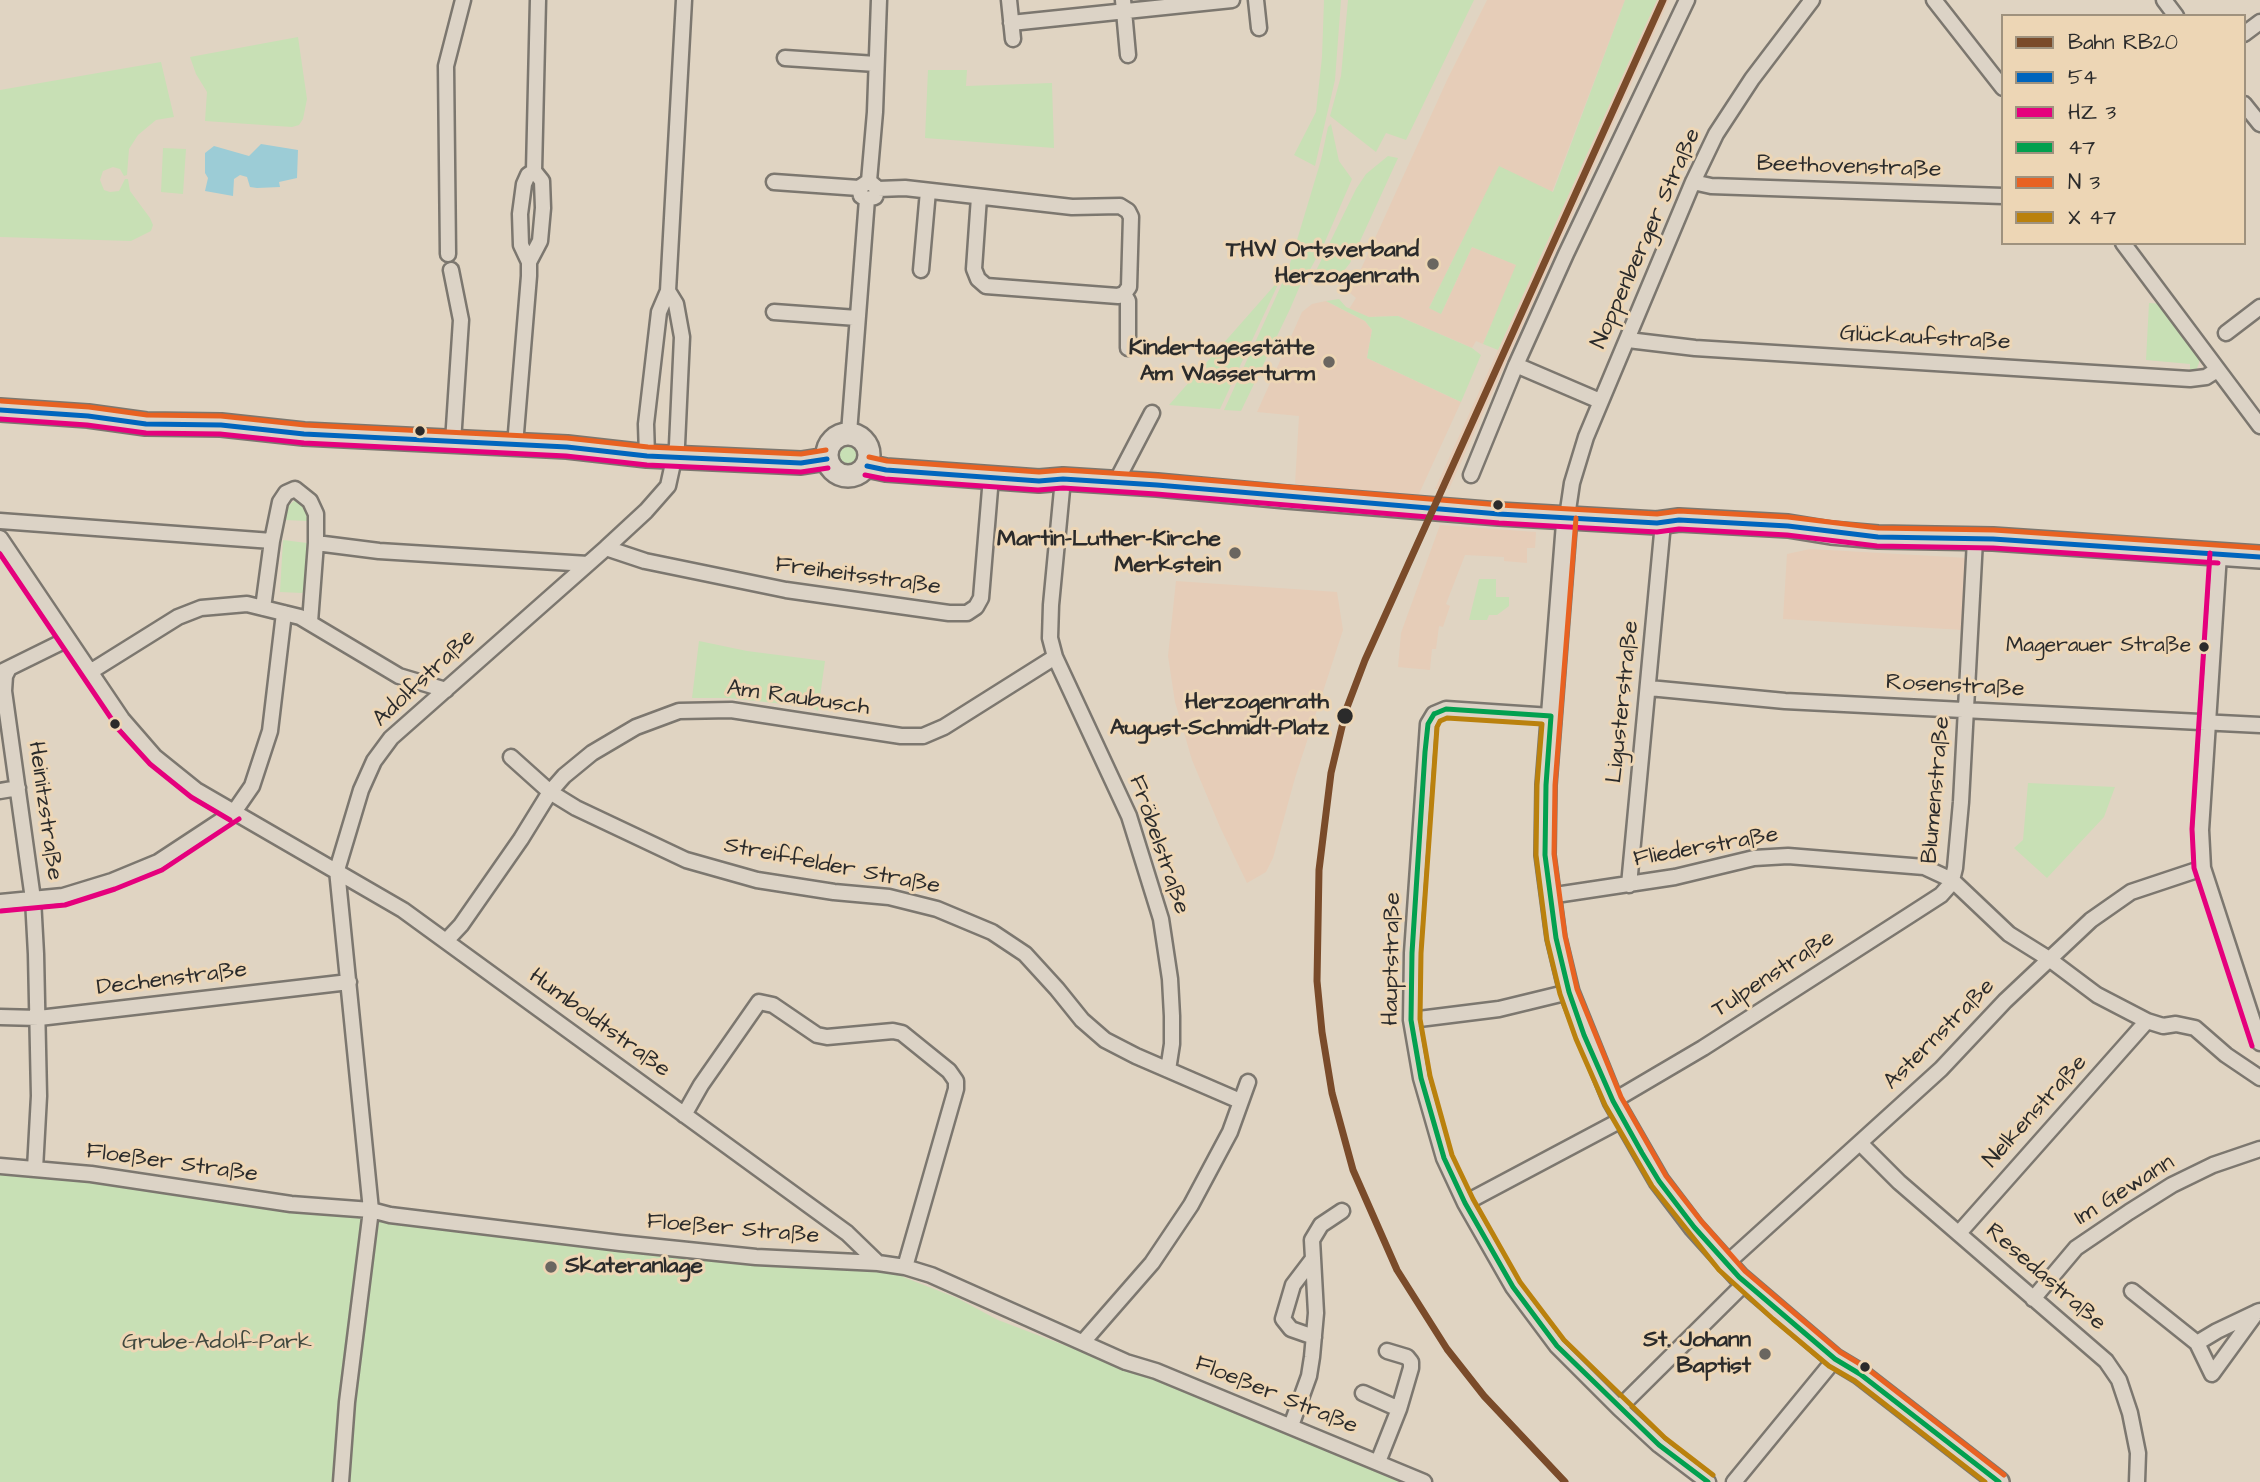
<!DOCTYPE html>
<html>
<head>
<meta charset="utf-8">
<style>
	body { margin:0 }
	#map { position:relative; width:2260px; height:1482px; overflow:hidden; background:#e0d4c2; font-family:"Architects Daughter",sans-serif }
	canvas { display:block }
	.legend { position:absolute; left:2001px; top:14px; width:245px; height:231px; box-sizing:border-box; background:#edd6b5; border:2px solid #9f927e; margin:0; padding:9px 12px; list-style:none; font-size:21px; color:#2b2b2b }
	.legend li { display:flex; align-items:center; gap:14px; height:35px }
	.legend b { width:35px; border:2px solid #9f927e }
</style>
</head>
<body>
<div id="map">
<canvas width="2260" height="1482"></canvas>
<ul class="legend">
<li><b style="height:9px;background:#7a4b2a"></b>Bahn RB20</li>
<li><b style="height:9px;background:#0065bd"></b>54</li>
<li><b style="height:9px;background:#e5007d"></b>HZ 3</li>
<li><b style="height:9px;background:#02a04f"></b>47</li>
<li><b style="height:9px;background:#e86222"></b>N 3</li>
<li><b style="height:9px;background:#ba810d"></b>X 47</li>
</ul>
</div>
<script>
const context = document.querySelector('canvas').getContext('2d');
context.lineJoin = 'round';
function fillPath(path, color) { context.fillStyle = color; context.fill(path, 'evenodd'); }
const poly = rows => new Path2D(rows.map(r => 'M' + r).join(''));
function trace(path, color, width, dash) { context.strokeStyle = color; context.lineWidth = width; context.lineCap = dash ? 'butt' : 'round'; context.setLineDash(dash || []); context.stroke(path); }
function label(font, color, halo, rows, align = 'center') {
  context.font = font + ' "Architects Daughter",sans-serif'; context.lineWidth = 6; context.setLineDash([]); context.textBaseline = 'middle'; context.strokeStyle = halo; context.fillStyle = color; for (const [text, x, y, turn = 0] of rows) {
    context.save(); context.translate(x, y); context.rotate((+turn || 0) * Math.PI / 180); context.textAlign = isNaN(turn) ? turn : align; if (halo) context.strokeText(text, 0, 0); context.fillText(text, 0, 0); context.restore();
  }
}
fillPath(poly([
	[1487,0,1625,0,1552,192,1499,167,1429,308,1441,314,1472,247,1517,265,1483,344,1476,341,1472,348,1398,316,1369,317,1349,309,1356,298,1350,293,1448,78],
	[1657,0,1669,0,1449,489,1435,489],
	[1326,301,1365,321,1372,330,1367,358,1461,402,1418,496,1295,484,1299,416,1257,412,1302,312,1312,304],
	[1440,525,1536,532,1535,548,1527,548,1527,563,1504,561,1504,557,1465,555,1446,604,1450,606,1443,627,1439,626,1436,649,1432,649,1430,670,1398,667,1401,633],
	[1810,549,1968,558,1963,630,1783,619,1787,554],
	[1176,581,1337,592,1343,630,1295,778,1273,858,1266,872,1247,883,1220,827,1192,760,1175,702,1168,656]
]), '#e6cdb8');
fillPath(poly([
	[1324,0,1341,0,1335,80,1315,166,1294,155,1316,112,1322,57],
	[1348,0,1474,0,1406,140,1386,133,1376,152,1330,116,1341,76],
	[1625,0,1657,0,1498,350,1483,344,1516,265,1472,247,1441,314,1429,308,1499,166,1553,192],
	[298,37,307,99,303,119,299,125,292,127,205,121,207,92,196,74,190,57],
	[161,62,174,117,156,120,138,135,129,149,127,175,124,176,120,169,113,167,103,171,100,180,104,190,110,192,119,191,125,179,128,179,130,191,150,218,153,225,151,231,131,241,0,237,0,90],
	[928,70,967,70,966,86,1052,83,1054,148,925,138],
	[1331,124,1339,161,1352,179,1324,244,1306,277,1288,270,1321,160,1328,127],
	[163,148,186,149,183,194,161,192],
	[1388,156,1398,158,1350,263,1340,276,1315,285,1312,279,1356,189,1366,174],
	[1286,275,1302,281,1290,309,1241,411,1224,410],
	[1281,278,1220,409,1169,405],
	[1339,299,1346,307,1369,317,1398,316,1472,348,1481,355,1461,402,1367,358,1372,330,1365,321,1326,301],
	[2149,303,2163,304,2199,352,2199,363,2195,373,2190,374,2190,364,2146,360],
	'838 455a11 11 0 1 1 22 0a11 11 0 1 1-22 0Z',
	[295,500,300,501,309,510,307,521,284,520,284,510],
	[283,540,307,543,304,591,302,593,280,592],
	[1479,579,1496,579,1496,597,1509,597,1509,606,1497,615,1489,615,1487,620,1469,620],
	[699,641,747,651,825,661,818,711,811,707,729,698,692,698],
	[2028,783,2115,787,2104,817,2047,878,2014,848,2023,840],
	[0,1169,361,1217,632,1246,631,1250,888,1271,957,1298,998,1320,1198,1396,1403,1482,0,1482]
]), '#c8e0b5');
fillPath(poly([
	[261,144,298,150,297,178,279,182,280,187,257,188,250,187,247,177,240,175,234,179,233,196,205,191,208,178,205,173,205,153,214,146,249,156]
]), '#9cccd6');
const street = poly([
	[1009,0,1013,39],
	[1123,0,1128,55],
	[1256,0,1259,28],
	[1934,0,2003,88],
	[2164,0,2176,16],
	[1011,23,1232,0],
	[2244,34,2260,22],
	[785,58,876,64],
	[2244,104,2260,124],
	[869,181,875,112,879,0],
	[774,182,859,188],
	[1693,182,1711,186,2003,196],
	[878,189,905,188,1072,207,1120,206,1128,211,1131,217,1129,287,1124,294,1118,296,986,286,978,279,974,269,979,197],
	[2123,243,2260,426],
	[448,254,446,66,463,0],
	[529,262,540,241,543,208,542,181,534,171,538,0],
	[451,270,461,320,453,442],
	[921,270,928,191],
	[1124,294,1128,301,1128,348],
	[774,312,857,318],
	[2226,333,2260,307],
	[1628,340,1695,348,2190,379,2206,377,2217,370],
	[1516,365,1600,401],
	[849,433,867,199,861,196,859,188,869,181,878,189,875,197,867,199],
	[515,445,529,276,529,262,521,245,520,214,524,184,528,175,534,171],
	[647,456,646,424,659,312,668,291,684,0],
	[1471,475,1516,365,1566,254,1687,0],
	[1063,479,1051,605,1050,638,1055,657,1129,816,1161,919,1170,979,1172,1016,1172,1044,1168,1070],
	[1116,482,1152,413],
	[1567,517,1572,483,1586,437,1693,182,1716,134,1752,79,1812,0],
	[0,521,272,541],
	[0,538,122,719,155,757,196,790,403,910,847,1233,878,1263],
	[1975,540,1961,802,1955,868,1952,880,2009,934,2049,959,2097,995,2147,1021,2163,1026,2176,1024,2195,1028,2226,1055,2260,1078],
	[316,543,379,551,588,564],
	[606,548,645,561,786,590,949,613,967,613,976,607,981,598,991,477],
	[2219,554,2201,830,2203,868,2260,1043],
	[263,608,272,541,280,502,286,493,295,489,310,501,316,514,316,543,310,622],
	[8,670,5,676,4,691,33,899,36,954,39,1096,35,1169],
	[1,672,68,639],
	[90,672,178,617,201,608,247,604,300,617,399,676,446,690],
	[1649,688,1785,701,2260,725],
	[1551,716,1446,709,1434,714,1428,724,1412,953,1411,1020,1421,1078,1444,1158,1465,1203,1513,1287,1557,1346,1619,1408,1659,1445,1708,1482],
	[511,757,550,792,576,808,686,860,757,880,834,892,889,897,937,909,992,932,1025,954,1057,989,1082,1020,1105,1040,1136,1056,1240,1101],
	[0,791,18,788],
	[1629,885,1663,523],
	[1549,896,1675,877,1754,858,1788,856,1924,867,1952,880,1949,886,1941,895,1910,915,1703,1048,1613,1101],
	[0,902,63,896,112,881,158,862,234,812,252,786,270,731,284,613],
	[446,941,461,925,521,839,550,792,564,776,592,753,636,727,679,711,731,710,901,736,923,736,944,727,1055,657],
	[0,1017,39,1018,349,982],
	[1411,1020,1499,1009,1569,992],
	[684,1115,701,1085,759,1002,773,1005,817,1035,827,1037,893,1031,902,1033,949,1071,956,1081,956,1089,905,1267],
	[1861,1144,1899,1182,2106,1361,2119,1380,2130,1413,2138,1453,2137,1482],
	[0,1166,91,1174,291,1204,371,1210,390,1215,620,1243,756,1257,878,1263,905,1267,931,1275,1126,1362,1156,1371,1424,1482],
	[1465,1203,1623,1119],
	[1959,1233,2147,1021],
	[1312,1260,1293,1285,1283,1319,1291,1329,1314,1337],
	[1726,1264,1941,1069,2005,1001,2091,920,2131,892,2203,868],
	[2132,1291,2197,1343],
	[2033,1299,2076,1248,2129,1212,2172,1185,2213,1165,2260,1149],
	[2257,1312,2212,1374,2197,1343,2217,1331,2257,1312,2260,1311],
	[1083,1342,1152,1263,1191,1205,1230,1132,1248,1082],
	[1363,1393,1399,1409],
	[1619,1408,1745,1283],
	[1291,1426,1309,1376,1312,1357,1316,1313,1312,1240,1321,1225,1342,1211],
	[1378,1462,1399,1409,1411,1368,1411,1362,1407,1357,1387,1351],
	[341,1482,347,1402,371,1210,337,870,361,790,374,761,391,738,606,548,646,511,668,486,677,445,682,337,676,304,668,291],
	[1734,1482,1835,1359]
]);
const secondary = poly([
	[1567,517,1546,785,1545,855,1556,938,1569,992,1613,1101,1659,1181,1694,1227,1739,1277,1835,1359,1860,1374,1999,1482]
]);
const primary = poly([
	[0,410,88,416,146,424,221,425,304,434,567,447,647,456,801,463,827,459],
	'827 455a21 21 0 1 1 42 0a21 21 0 1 1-42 0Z',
	[867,466,886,470,1039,481,1063,479,1157,485,1286,497,1499,514,1657,523,1679,520,1788,526,1831,533,1878,537,1993,539,2260,557]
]);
trace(street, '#7c776f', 19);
trace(secondary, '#7c776f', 24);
trace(primary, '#7c776f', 26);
trace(street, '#dcd3c6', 14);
trace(secondary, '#dcd3c6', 19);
trace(primary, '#dcd3c6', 21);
trace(poly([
	[0,410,88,416,146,424,221,425,304,434,567,447,647,456,801,463,827,459],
	[867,466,886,470,1039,481,1063,479,1157,485,1499,514,1657,523,1679,520,1788,526,1878,537,1993,539,2260,557]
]), '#0065bd', 5);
trace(poly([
	[0,419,87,425,146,433,220,434,304,443,566,456,647,465,801,472,828,468],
	[865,475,885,479,1038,490,1063,488,1156,494,1499,523,1657,532,1679,529,1787,535,1877,546,1993,548,2218,563],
	[2210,553,2192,829,2194,868,2252,1046],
	[0,554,119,730,150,764,191,797,230,820],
	[1,911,65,905,115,889,162,870,239,819]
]), '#e5007d', 5);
trace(poly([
	[1434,714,1428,724,1425,752,1412,953,1411,1020,1421,1078,1444,1158,1465,1203,1513,1287,1557,1346,1659,1445,1708,1482],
	[1434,714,1446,709,1551,716],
	[1551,716,1546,785,1545,855,1556,938,1569,992,1584,1035,1613,1101,1642,1153,1659,1181,1694,1227,1739,1277,1835,1359,1860,1374,1999,1482]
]), '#02a04f', 5);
trace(poly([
	[1,401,89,407,147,415,221,416,305,425,567,438,648,447,801,454,826,450],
	[869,457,887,461,1039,472,1064,470,1158,476,1500,505,1657,514,1679,511,1788,517,1878,528,1994,530,2260,548],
	[1576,518,1555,785,1554,854,1565,936,1577,989,1621,1097,1666,1176,1701,1221,1745,1271,1840,1352,1865,1367,2004,1475]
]), '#e86222', 5);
trace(poly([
	[1713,1475,1665,1438,1564,1340,1520,1282,1473,1199,1452,1155,1430,1076,1420,1019,1421,953,1437,727,1440,721,1447,718,1542,724,1537,785,1536,855,1547,940,1560,994,1576,1039,1605,1105,1652,1186,1719,1270,1773,1319,1829,1366,1855,1381,1985,1482]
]), '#ba810d', 5);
trace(poly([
	[1565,1482,1484,1396,1447,1349,1397,1270,1353,1170,1332,1093,1322,1032,1317,981,1319,870,1331,773,1346,710,1365,660,1663,0]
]), '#7a4b2a', 7);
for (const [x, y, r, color] of [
	[1433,264,7,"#6a6660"],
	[1329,362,7,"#6a6660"],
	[420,431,6,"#2b2b2b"],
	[1498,505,6,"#2b2b2b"],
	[1235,553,7,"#6a6660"],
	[2204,647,6,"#2b2b2b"],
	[1345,716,9,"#2b2b2b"],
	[115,724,6,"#2b2b2b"],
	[551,1267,7,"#6a6660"],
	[1765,1354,7,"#6a6660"],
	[1865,1367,6,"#2b2b2b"]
]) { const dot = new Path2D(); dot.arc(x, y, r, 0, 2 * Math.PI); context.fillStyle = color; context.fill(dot); trace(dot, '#edd6b5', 2.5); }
label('21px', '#2b2b2b', '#edd6b5', [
	["Magerauer Straße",2191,647]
], 'right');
label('23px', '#2b2b2b', '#edd6b5', [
	["Beethovenstraße",1849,168,2],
	["Noppenberger Straße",1647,239,-66],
	["Glückaufstraße",1925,339,3],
	["Freiheitsstraße",858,577,8],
	["Adolfstraße",425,679,-43],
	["Rosenstraße",1955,687,3],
	["Am Raubusch",798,699,8],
	["Ligusterstraße",1624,702,-84],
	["Blumenstraße",1937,790,-85],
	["Heinitzstraße",44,811,82],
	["Fröbelstraße",1158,845,71],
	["Fliederstraße",1706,848,-10],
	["Streiffelder Straße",832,867,11],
	["Hauptstraße",1393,959,-89],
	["Tulpenstraße",1774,975,-33],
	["Dechenstraße",172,980,-7],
	["Humboldtstraße",599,1024,36],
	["Asternstraße",1940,1035,-45],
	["Nelkenstraße",2036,1112,-48],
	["Floeßer Straße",172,1164,8],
	["Im Gewann",2125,1191,-32],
	["Floeßer Straße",733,1230,5],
	["Resedastraße",2045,1278,41],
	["Floeßer Straße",1276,1396,22]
]);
label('bold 23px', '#2b2b2b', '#edd6b5', [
	["THW Ortsverband",1419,251],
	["Herzogenrath",1419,277],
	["Kindertagesstätte",1315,349],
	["Am Wasserturm",1315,375],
	["Martin-Luther-Kirche",1221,540],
	["Merkstein",1221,566],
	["Skateranlage",565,1267,"left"],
	["St. Johann",1751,1341],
	["Baptist",1751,1367]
], 'right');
label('bold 23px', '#2b2b2b', '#edd6b5', [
	["Herzogenrath",1329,703],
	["August-Schmidt-Platz",1329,729]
], 'right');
label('23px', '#40483e', '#edd6b5', [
	["Grube-Adolf-Park",217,1343]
]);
</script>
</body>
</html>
